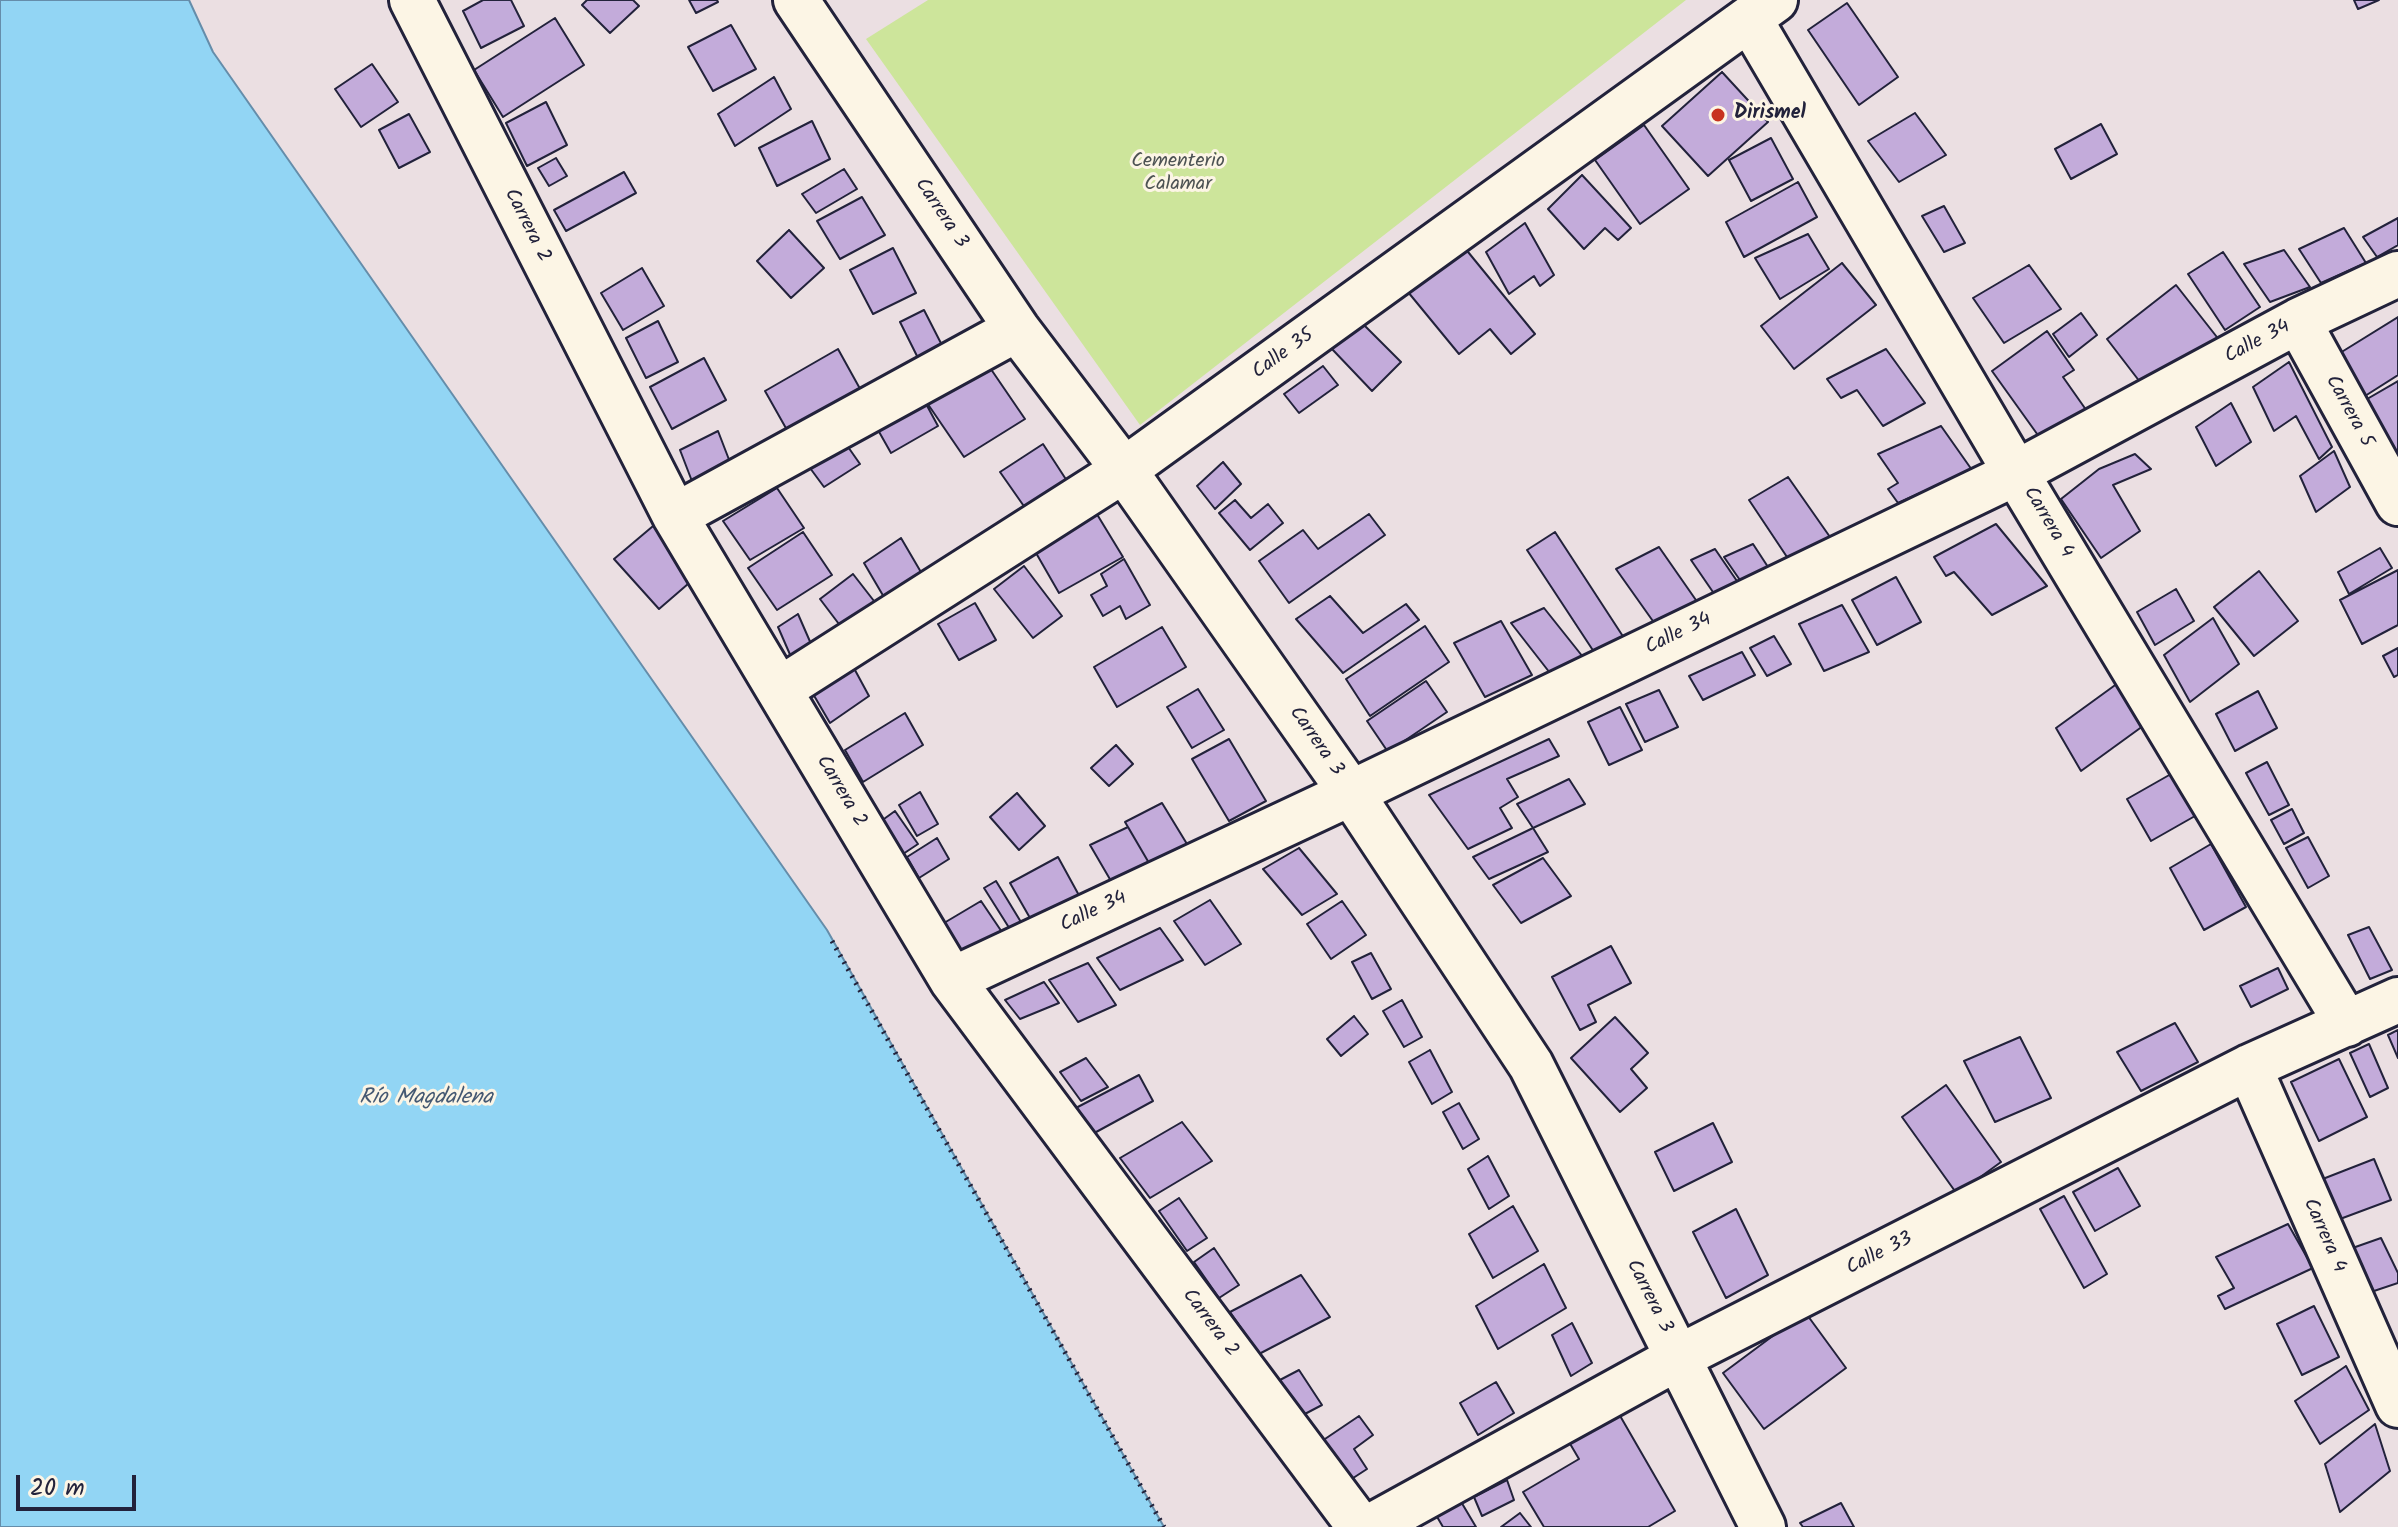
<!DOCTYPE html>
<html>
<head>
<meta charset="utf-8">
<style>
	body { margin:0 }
	#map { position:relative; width:2398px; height:1527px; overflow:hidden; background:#ebdfe2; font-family:Kalam,sans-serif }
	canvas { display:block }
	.scale { position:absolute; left:16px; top:1475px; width:120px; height:36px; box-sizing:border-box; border:4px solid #22223b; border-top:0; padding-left:10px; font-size:24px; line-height:28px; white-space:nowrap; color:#22223b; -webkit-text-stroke:6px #fcf5e5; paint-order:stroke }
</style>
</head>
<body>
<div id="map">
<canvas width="2398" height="1527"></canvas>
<div class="scale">20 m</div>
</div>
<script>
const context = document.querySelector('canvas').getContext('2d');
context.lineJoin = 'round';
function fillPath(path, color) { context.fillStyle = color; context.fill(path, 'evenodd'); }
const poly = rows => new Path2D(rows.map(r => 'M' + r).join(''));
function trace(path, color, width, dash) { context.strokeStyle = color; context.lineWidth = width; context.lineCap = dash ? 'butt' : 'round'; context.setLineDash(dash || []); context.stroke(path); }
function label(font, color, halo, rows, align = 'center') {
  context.font = font + ' Kalam,sans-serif'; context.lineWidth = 6; context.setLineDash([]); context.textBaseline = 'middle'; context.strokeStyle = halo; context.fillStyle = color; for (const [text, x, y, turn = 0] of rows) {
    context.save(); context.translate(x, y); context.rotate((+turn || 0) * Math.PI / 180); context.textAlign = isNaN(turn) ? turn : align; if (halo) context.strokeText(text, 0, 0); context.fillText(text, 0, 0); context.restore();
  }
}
fillPath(poly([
	[928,0,1686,0,1140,425,866,39]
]), '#cde59b');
const water = poly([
	[0,0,189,0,213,52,827,930,1164,1527,0,1527,0,0]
]);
fillPath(water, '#92d5f4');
trace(water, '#658daa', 2);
const building = poly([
	[483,0,511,0,524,26,481,48,463,11,483,0],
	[587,0,633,0,639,6,610,33,582,5,587,0],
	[689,0,717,0,718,2,696,13,689,0],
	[2354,0,2379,0,2358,9,2354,0],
	[1847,3,1898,77,1859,105,1808,30,1847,3],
	[555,18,584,65,503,117,474,70,555,18],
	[731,25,756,69,713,91,688,47,731,25],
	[372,64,398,102,361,127,335,89,372,64],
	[1722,72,1768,122,1708,176,1662,126,1722,72],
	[774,77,791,109,735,146,718,114,774,77],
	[546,102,567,145,527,166,506,123,546,102],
	[1915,113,1946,155,1899,182,1868,141,1915,113],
	[409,114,430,152,399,168,379,130,409,114],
	[812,121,830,159,777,186,759,148,812,121],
	[2101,124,2117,154,2071,179,2055,149,2101,124],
	[1644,125,1689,189,1640,224,1595,160,1644,125],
	[1771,138,1793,179,1751,201,1729,160,1771,138],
	[556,158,567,176,549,186,538,168,556,158],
	[844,169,857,189,816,213,802,194,844,169],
	[624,172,636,193,566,231,554,210,624,172],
	[1582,175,1631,228,1618,240,1605,228,1584,249,1548,209,1582,175],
	[1798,182,1817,217,1744,257,1726,222,1798,182],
	[862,197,885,235,840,259,817,221,862,197],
	[1944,206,1965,243,1944,252,1922,216,1944,206],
	[2398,218,2398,245,2377,257,2363,237,2398,218],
	[1525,223,1554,275,1540,286,1534,276,1509,294,1486,252,1525,223],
	[2344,228,2366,263,2321,283,2299,249,2344,228],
	[789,230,824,268,791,298,757,261,789,230],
	[1808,234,1829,269,1780,299,1755,258,1808,234],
	[1464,247,1535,334,1511,354,1490,329,1459,354,1408,292,1464,247],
	[893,248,916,293,873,314,850,270,893,248],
	[2284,250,2310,287,2270,302,2244,264,2284,250],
	[2223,252,2260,307,2225,330,2188,274,2223,252],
	[1842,263,1876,305,1794,369,1761,326,1842,263],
	[2029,265,2061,309,2004,343,1973,298,2029,265],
	[642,268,664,306,623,330,601,293,642,268],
	[2176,285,2220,341,2150,395,2107,339,2176,285],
	[924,310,947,355,923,368,900,322,924,310],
	[2081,313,2097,335,2069,357,2053,334,2081,313],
	[2398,317,2398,375,2365,396,2340,353,2398,317],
	[658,321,678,362,646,378,626,338,658,321],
	[1361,322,1401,362,1372,391,1332,349,1361,322],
	[2047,331,2074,370,2063,377,2089,414,2045,445,1992,371,2047,331],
	[838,349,869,405,796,446,765,391,838,349],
	[1886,349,1925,403,1883,426,1857,390,1841,398,1827,379,1886,349],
	[704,358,726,400,672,429,650,387,704,358],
	[984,359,1025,419,964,457,923,397,984,359],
	[2289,362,2332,447,2319,459,2296,416,2274,431,2253,387,2289,362],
	[1323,366,1338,385,1299,413,1284,394,1323,366],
	[2398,381,2398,463,2355,406,2398,381],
	[925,402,938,426,891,453,878,430,925,402],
	[2231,403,2251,442,2216,466,2196,427,2231,403],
	[1941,426,1972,470,1898,503,1888,489,1898,483,1878,454,1941,426],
	[718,431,733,470,695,489,680,450,718,431],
	[846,444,860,464,824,487,810,468,846,444],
	[1043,444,1069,484,1028,512,1000,472,1043,444],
	[2334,451,2350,487,2316,512,2300,476,2334,451],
	[2135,454,2151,469,2113,485,2140,531,2101,558,2061,499,2099,469,2135,454],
	[1223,462,1241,484,1215,509,1197,486,1223,462],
	[1788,477,1830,537,1789,560,1749,500,1788,477],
	[777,488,804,528,750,560,723,521,777,488],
	[1235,500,1251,518,1268,504,1283,523,1250,550,1219,513,1235,500],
	[1095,511,1123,557,1059,593,1032,546,1095,511],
	[1369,514,1385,535,1289,603,1259,561,1303,530,1318,549,1369,514],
	[659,521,703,571,659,609,614,559,659,521],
	[1996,524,2047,586,1992,615,1954,572,1946,576,1934,557,1996,524],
	[803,532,832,575,777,610,748,568,803,532],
	[1555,532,1626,641,1598,658,1527,550,1555,532],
	[901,538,925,579,888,604,864,563,901,538],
	[1753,544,1770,570,1742,583,1724,557,1753,544],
	[1659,547,1698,603,1655,624,1616,569,1659,547],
	[2380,548,2392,568,2349,594,2338,572,2380,548],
	[1715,549,1739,584,1715,595,1691,560,1715,549],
	[1124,559,1150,605,1126,619,1120,606,1103,616,1091,595,1107,586,1101,574,1124,559],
	[1024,566,1062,616,1033,638,994,589,1024,566],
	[2398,570,2398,625,2362,644,2340,600,2398,570],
	[2259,571,2298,621,2254,656,2214,607,2259,571],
	[853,574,881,610,848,636,820,599,853,574],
	[1896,577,1921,622,1877,645,1852,600,1896,577],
	[2176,589,2194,621,2155,645,2137,612,2176,589],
	[1330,596,1363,633,1406,604,1419,620,1343,673,1296,619,1330,596],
	[975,603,996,640,959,660,938,624,975,603],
	[1842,605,1869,652,1824,671,1799,624,1842,605],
	[1544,608,1583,657,1550,673,1511,623,1544,608],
	[798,614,815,653,795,666,778,627,798,614],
	[2213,618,2239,664,2190,702,2164,655,2213,618],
	[1501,621,1532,675,1485,697,1454,643,1501,621],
	[1425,626,1449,662,1370,716,1346,679,1425,626],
	[1162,627,1186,667,1117,707,1094,667,1162,627],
	[1774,636,1791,664,1767,676,1750,648,1774,636],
	[2398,648,2398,675,2394,677,2383,656,2398,648],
	[1742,652,1755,675,1703,700,1689,676,1742,652],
	[849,659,869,696,830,723,809,687,849,659],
	[1426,681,1447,712,1388,752,1367,721,1426,681],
	[2118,683,2143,726,2081,771,2056,728,2118,683],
	[1198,689,1224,730,1192,748,1167,707,1198,689],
	[1659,690,1678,727,1645,742,1626,704,1659,690],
	[2258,691,2277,728,2235,751,2216,714,2258,691],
	[1620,707,1642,750,1609,765,1588,722,1620,707],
	[905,713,923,745,863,782,845,750,905,713],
	[1229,739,1266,801,1229,821,1192,759,1229,739],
	[1549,739,1559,756,1507,779,1518,797,1500,808,1512,828,1468,849,1429,795,1549,739],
	[1116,745,1133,764,1109,786,1091,768,1116,745],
	[2267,762,2289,805,2269,815,2246,773,2267,762],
	[2171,774,2195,816,2151,841,2127,799,2171,774],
	[1569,779,1585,804,1533,828,1517,804,1569,779],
	[920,792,938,824,917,836,899,805,920,792],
	[1017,793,1045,826,1019,850,990,817,1017,793],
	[1162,803,1187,844,1149,863,1125,822,1162,803],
	[2292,809,2304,833,2284,844,2271,820,2292,809],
	[895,811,918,844,900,856,877,824,895,811],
	[1128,827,1149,863,1111,881,1090,845,1128,827],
	[1533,828,1548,852,1489,879,1473,857,1533,828],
	[2308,837,2329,876,2308,888,2286,848,2308,837],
	[937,838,949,859,919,878,907,857,937,838],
	[2211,844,2246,907,2204,930,2170,868,2211,844],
	[1299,848,1337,894,1302,915,1263,869,1299,848],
	[1058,857,1081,899,1034,925,1010,883,1058,857],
	[1543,858,1571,896,1521,923,1493,885,1543,858],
	[996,881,1024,927,1013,934,984,888,996,881],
	[1210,900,1241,944,1205,965,1174,921,1210,900],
	[981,901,1008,941,969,964,944,923,981,901],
	[1342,901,1366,935,1331,959,1307,924,1342,901],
	[2369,927,2392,970,2370,979,2348,935,2369,927],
	[1160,928,1183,960,1120,990,1097,958,1160,928],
	[1611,946,1631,983,1588,1005,1596,1022,1580,1030,1552,977,1611,946],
	[1371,953,1391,989,1372,999,1352,962,1371,953],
	[1088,963,1116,1005,1078,1022,1049,980,1088,963],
	[2278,968,2288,989,2251,1007,2240,986,2278,968],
	[1044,982,1059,1003,1020,1019,1005,1000,1044,982],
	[1402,1000,1422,1037,1404,1047,1383,1011,1402,1000],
	[1354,1016,1368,1034,1341,1056,1327,1039,1354,1016],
	[1615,1017,1648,1053,1631,1069,1647,1088,1620,1112,1571,1058,1615,1017],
	[2175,1023,2198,1062,2141,1091,2117,1052,2175,1023],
	[2398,1030,2398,1058,2388,1035,2398,1030],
	[2020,1037,2051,1098,1995,1122,1964,1061,2020,1037],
	[2369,1044,2388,1088,2370,1097,2350,1053,2369,1044],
	[1430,1050,1452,1092,1432,1104,1409,1062,1430,1050],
	[1086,1058,1108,1087,1081,1101,1060,1072,1086,1058],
	[2339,1059,2367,1117,2319,1141,2291,1082,2339,1059],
	[1139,1075,1153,1101,1087,1137,1072,1110,1139,1075],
	[1946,1085,2001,1162,1957,1194,1902,1117,1946,1085],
	[1459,1103,1479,1139,1463,1149,1443,1112,1459,1103],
	[1182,1122,1212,1161,1150,1198,1120,1158,1182,1122],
	[1713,1123,1732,1162,1674,1191,1655,1152,1713,1123],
	[1488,1156,1509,1196,1489,1209,1468,1169,1488,1156],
	[2374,1159,2391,1200,2332,1222,2315,1182,2374,1159],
	[2118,1168,2140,1206,2095,1231,2073,1192,2118,1168],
	[2064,1196,2107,1274,2084,1288,2040,1209,2064,1196],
	[1179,1198,1207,1238,1187,1251,1159,1211,1179,1198],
	[1513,1206,1538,1251,1493,1278,1469,1234,1513,1206],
	[1736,1209,1768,1275,1726,1298,1693,1232,1736,1209],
	[2288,1224,2313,1268,2225,1309,2218,1296,2234,1288,2216,1257,2288,1224],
	[2381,1238,2398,1273,2398,1283,2365,1294,2344,1251,2381,1238],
	[1214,1248,1239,1285,1219,1298,1194,1262,1214,1248],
	[1544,1264,1566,1308,1498,1349,1476,1306,1544,1264],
	[1301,1275,1330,1317,1259,1354,1230,1312,1301,1275],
	[2314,1306,2339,1357,2302,1375,2277,1324,2314,1306],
	[1805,1312,1846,1368,1764,1429,1723,1373,1805,1312],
	[1572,1323,1592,1363,1571,1376,1552,1335,1572,1323],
	[2346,1366,2369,1410,2320,1444,2295,1401,2346,1366],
	[1299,1370,1322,1405,1301,1416,1278,1381,1299,1370],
	[1496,1382,1514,1413,1478,1435,1460,1403,1496,1382],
	[1619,1414,1675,1511,1648,1527,1544,1527,1523,1492,1579,1459,1569,1442,1619,1414],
	[1359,1416,1373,1435,1354,1449,1367,1469,1347,1482,1319,1443,1359,1416],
	[2375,1424,2390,1471,2340,1512,2325,1464,2375,1424],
	[1507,1480,1514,1500,1482,1516,1474,1497,1507,1480],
	[1460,1500,1476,1527,1443,1527,1436,1515,1460,1500],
	[1841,1503,1854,1527,1803,1527,1800,1523,1841,1503],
	[1520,1513,1531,1527,1501,1527,1520,1513]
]);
fillPath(building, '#c3abda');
trace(building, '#22223b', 2);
const minor = poly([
	[412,0,675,516,952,980,1360,1527],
	[796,0,1017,329,1124,470,1351,793,1531,1065,1763,1527],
	[1750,20,2016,473,2347,1024],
	[2298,321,2398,503],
	[675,516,1017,329],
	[779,690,1124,470,1775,0],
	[952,980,1351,793,2016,473,2298,321,2398,274],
	[2249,1067,2398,1405],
	[1370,1527,1679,1357,2249,1067,2398,1000]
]);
trace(minor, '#22223b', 50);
trace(poly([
	[832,941,1164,1527]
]), '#22223b', 5, [2, 6]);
trace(minor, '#fcf5e5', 44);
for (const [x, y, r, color] of [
	[1718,115,8,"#c8321e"]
]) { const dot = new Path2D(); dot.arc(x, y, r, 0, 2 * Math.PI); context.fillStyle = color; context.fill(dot); trace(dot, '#fcf5e5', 3); }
label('bold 20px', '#22223b', '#fcf5e5', [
	["Dirismel",1734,115]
], 'left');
label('20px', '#4d5353', '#fcf5e5', [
	["Cementerio",1178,163],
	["Calamar",1178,186]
]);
label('20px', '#22223b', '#fcf5e5', [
	["Carrera 3",940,214,56],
	["Carrera 2",526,226,63],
	["Calle 34",2258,343,-28],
	["Calle 35",1284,355,-36],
	["Carrera 5",2348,412,61],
	["Carrera 4",2047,523,59],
	["Calle 34",1679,635,-26],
	["Carrera 3",1315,742,55],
	["Carrera 2",840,792,59],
	["Calle 34",1094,913,-25],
	["Carrera 4",2323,1236,66],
	["Calle 33",1880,1255,-27],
	["Carrera 3",1648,1297,63],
	["Carrera 2",1209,1324,53]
]);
label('italic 22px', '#445872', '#fcf5e5', [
	["Río Magdalena",426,1099]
]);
</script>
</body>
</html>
